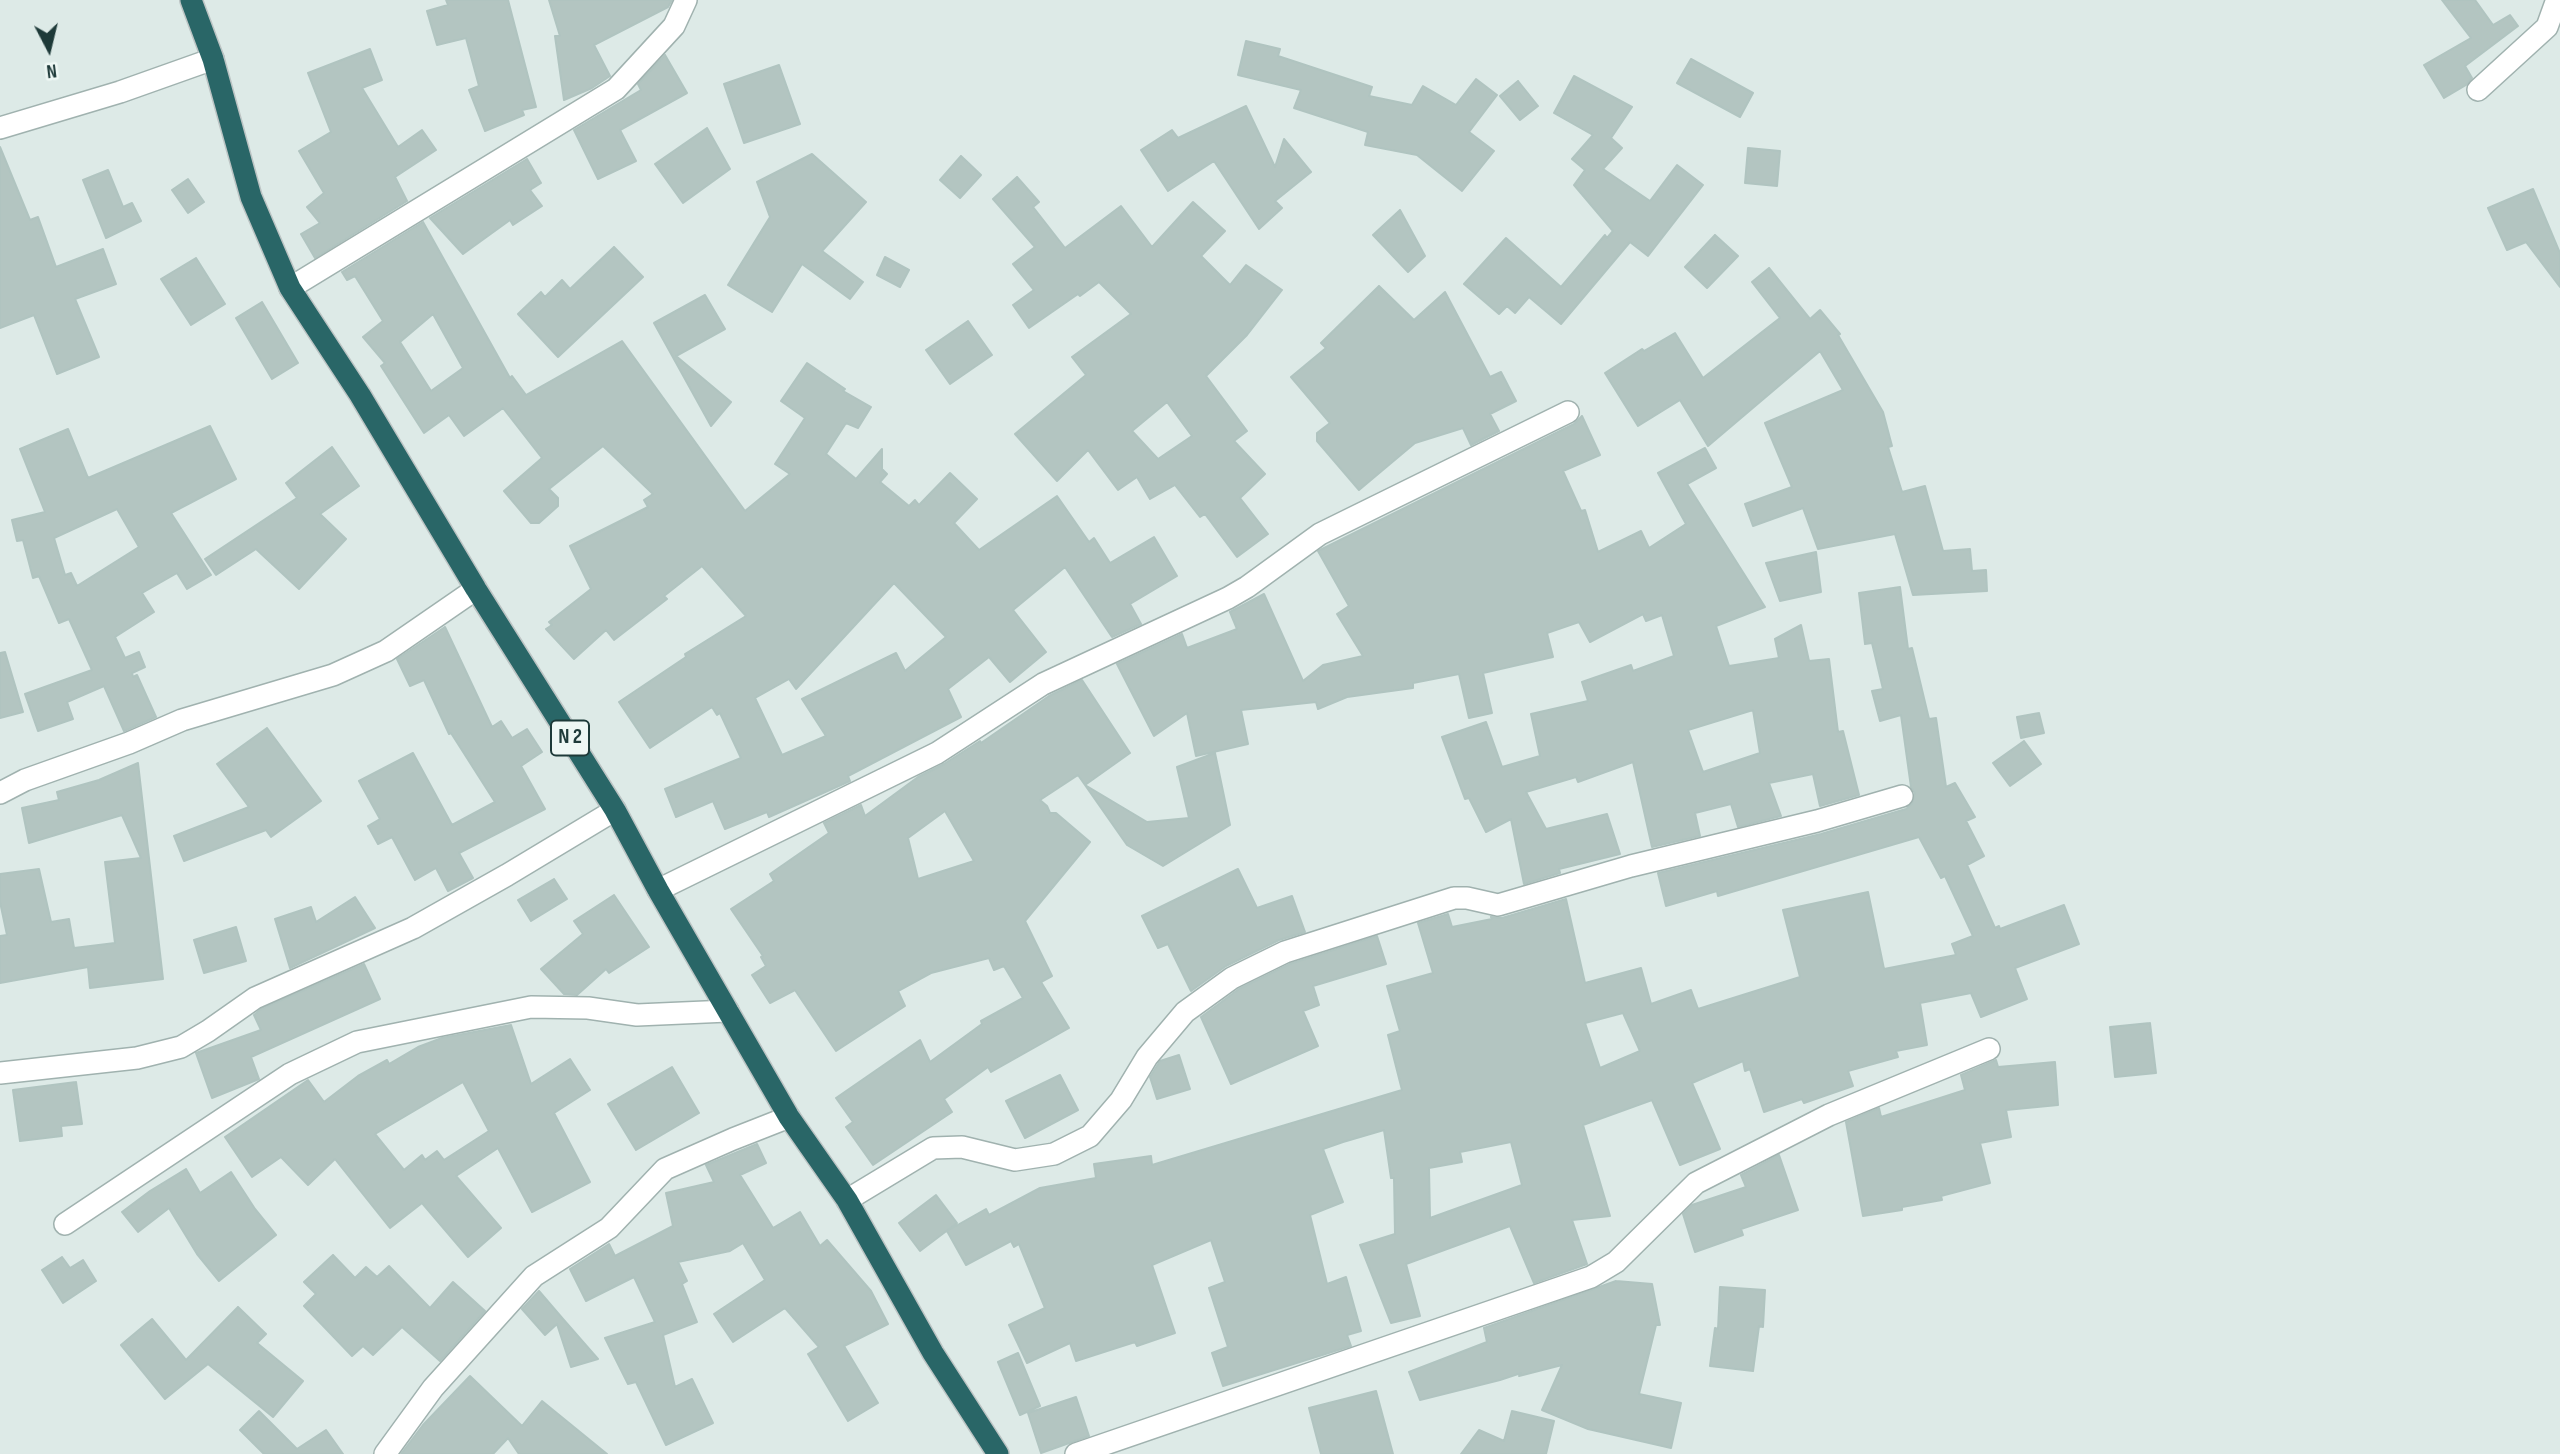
<!DOCTYPE html>
<html>
<head>
<meta charset="utf-8">
<style>
	body { margin:0 }
	#map { position:relative; width:2560px; height:1454px; overflow:hidden; background:#ddeae7; font-family:"Sofia Sans Condensed",sans-serif }
	canvas { display:block }
	.north { position:absolute; left:14px; top:14px; width:70px; height:70px; -webkit-text-stroke:5px #eef7f4; paint-order:stroke; rotate:173deg; font-size:19px; font-weight:700; line-height:28px; text-align:center; color:#1e3a39 }
	.north::after { content:''; display:block; margin:auto; width:24px; height:32px; background:#1e3a39; clip-path:polygon(50% 0,100% 100%,50% 72%,0 100%) }
</style>
</head>
<body>
<div id="map">
<canvas width="2560" height="1454"></canvas>
<div class="north">N</div>
</div>
<script>
const context = document.querySelector('canvas').getContext('2d');
context.lineJoin = 'round';
function fillPath(path, color) { context.fillStyle = color; context.fill(path, 'evenodd'); }
const poly = rows => new Path2D(rows.map(r => 'M' + r).join(''));
function trace(path, color, width, dash) { context.strokeStyle = color; context.lineWidth = width; context.lineCap = dash ? 'butt' : 'round'; context.setLineDash(dash || []); context.stroke(path); }
function label(font, color, halo, rows, align = 'center') {
  context.font = font + ' "Sofia Sans Condensed",sans-serif'; context.lineWidth = 7; context.setLineDash([]); context.textBaseline = 'middle'; context.strokeStyle = halo; context.fillStyle = color; for (const [text, x, y, turn = 0] of rows) {
    context.save(); context.translate(x, y); context.rotate((+turn || 0) * Math.PI / 180); context.textAlign = isNaN(turn) ? turn : align; if (halo) context.strokeText(text, 0, 0); context.fillText(text, 0, 0); context.restore();
  }
}
const building = poly([
	[446,0,508,0,536,107,522,110,524,115,485,131,469,90,479,86,466,38,437,45,427,11,448,5,446,0],
	[549,0,672,0,668,7,594,45,610,76,592,88,564,100,555,36,560,36,549,0],
	[2442,0,2475,0,2493,25,2510,15,2518,26,2465,66,2472,78,2466,85,2444,98,2424,65,2471,38,2442,0],
	[1246,41,1280,49,1278,56,1372,87,1369,96,1412,105,1423,86,1456,105,1476,79,1497,95,1469,132,1494,151,1462,191,1417,155,1365,145,1368,132,1294,108,1301,90,1238,75,1246,41],
	[370,49,382,80,362,88,398,147,422,130,436,150,395,177,407,201,315,258,301,234,320,223,307,207,324,193,299,151,331,132,308,73,370,49],
	[665,55,687,93,620,130,636,161,598,179,574,130,641,90,638,84,665,55],
	[1691,59,1753,93,1740,117,1677,83,1691,59],
	[779,65,800,124,744,143,724,84,779,65],
	[1574,76,1632,107,1611,138,1622,148,1603,169,1650,201,1677,165,1703,185,1648,256,1630,242,1561,324,1529,297,1515,313,1507,306,1499,314,1464,284,1506,238,1561,287,1605,235,1607,238,1613,231,1574,185,1585,170,1572,159,1593,135,1554,113,1574,76],
	[1518,81,1538,106,1520,120,1500,96,1518,81],
	[1246,106,1275,167,1284,139,1311,172,1275,201,1282,208,1259,229,1214,161,1168,191,1141,150,1172,130,1178,138,1246,106],
	[707,128,730,169,683,203,655,164,707,128],
	[0,147,30,220,38,217,56,267,103,249,116,284,75,299,99,357,57,374,34,315,0,328,0,147],
	[1748,148,1780,151,1777,186,1745,183,1748,148],
	[812,154,866,202,822,251,863,282,850,299,802,264,772,312,728,285,770,217,757,182,812,154],
	[961,156,981,175,960,198,940,180,961,156],
	[527,159,541,183,530,190,542,206,513,225,510,220,463,254,430,218,527,159],
	[108,170,123,207,132,203,141,221,106,238,83,180,108,170],
	[1017,177,1039,202,1033,207,1065,248,1121,206,1152,247,1193,202,1225,231,1201,256,1230,285,1246,265,1282,290,1247,335,1206,376,1247,431,1234,441,1265,474,1240,498,1268,534,1237,557,1205,514,1200,517,1175,485,1150,499,1137,477,1118,490,1088,450,1057,481,1015,434,1086,375,1072,357,1131,314,1099,282,1080,296,1078,294,1029,328,1013,305,1034,290,1013,264,1035,247,993,199,1017,177],
	[1167,402,1192,436,1158,459,1132,431,1167,402],
	[188,179,204,202,188,213,172,190,188,179],
	[2533,189,2560,253,2560,287,2526,242,2507,250,2488,208,2533,189],
	[1400,210,1425,256,1408,272,1373,235,1400,210],
	[423,222,510,378,512,376,526,395,622,341,745,511,790,474,775,464,805,418,781,401,807,363,845,389,843,391,871,407,858,428,846,423,826,454,856,479,882,449,882,469,887,474,880,482,909,506,915,500,919,505,950,473,977,499,954,523,979,550,1057,496,1089,542,1094,538,1110,563,1154,537,1177,576,1130,604,1141,624,1112,637,1065,567,1013,610,1046,652,1010,682,989,657,948,689,961,717,848,776,850,781,769,817,767,812,725,829,713,801,676,817,665,789,741,758,720,713,717,715,712,707,650,748,619,702,686,657,685,654,746,616,702,566,664,596,667,599,614,640,606,630,574,659,546,629,552,625,549,622,591,589,570,546,648,507,644,500,653,494,603,446,549,489,558,498,558,506,539,523,531,523,504,491,542,458,503,408,464,436,449,415,424,433,381,366,385,363,363,337,383,321,355,276,347,280,342,272,423,222],
	[433,314,463,368,431,391,400,342,433,314],
	[894,583,946,637,905,671,896,653,802,699,826,736,782,755,755,698,789,679,796,689,894,583],
	[1715,235,1738,256,1707,288,1685,267,1715,235],
	[614,247,643,277,558,357,518,314,541,292,545,297,562,280,570,289,614,247],
	[885,257,909,270,900,287,877,275,885,257],
	[196,258,225,304,191,325,161,279,196,258],
	[1769,268,1810,319,1820,310,1840,334,1838,335,1883,412,1892,446,1888,447,1902,492,1925,486,1943,551,1970,549,1972,571,1986,570,1987,591,1913,595,1895,534,1818,549,1803,508,1753,526,1745,504,1792,487,1765,423,1843,390,1820,351,1708,446,1680,400,1638,426,1605,373,1642,349,1644,351,1675,333,1703,378,1780,318,1752,282,1769,268],
	[1379,286,1414,320,1445,292,1490,377,1501,372,1516,401,1490,414,1499,431,1471,445,1463,428,1415,443,1359,490,1317,441,1317,433,1330,423,1291,377,1326,348,1321,343,1379,286],
	[705,295,725,329,676,356,731,402,711,426,654,323,705,295],
	[262,302,298,363,272,379,236,318,262,302],
	[968,321,992,355,950,384,926,350,968,321],
	[1582,416,1600,455,1563,471,1581,511,1585,510,1598,552,1641,531,1649,548,1686,524,1658,473,1705,448,1716,468,1687,484,1765,607,1716,626,1729,666,1779,658,1775,639,1801,625,1809,661,1829,659,1838,732,1843,731,1859,795,1820,806,1813,774,1769,783,1781,816,1738,827,1731,804,1695,813,1700,836,1652,847,1633,762,1578,782,1576,777,1526,792,1546,829,1607,814,1620,854,1559,869,1560,873,1524,884,1511,819,1486,832,1469,798,1465,799,1442,737,1486,722,1502,767,1540,756,1531,714,1588,701,1582,682,1631,665,1633,671,1674,656,1662,615,1646,621,1643,614,1590,642,1579,622,1547,633,1553,657,1483,673,1492,713,1469,718,1459,674,1413,683,1413,688,1347,697,1318,709,1316,702,1241,710,1248,744,1196,756,1187,713,1154,736,1117,664,1182,634,1187,648,1237,629,1230,612,1264,594,1303,681,1323,665,1363,656,1337,614,1349,606,1318,551,1574,424,1582,416],
	[1753,710,1760,753,1703,772,1688,730,1753,710],
	[210,426,236,479,171,513,211,575,187,589,177,573,142,593,154,612,115,637,125,658,139,652,145,667,132,673,133,677,137,675,156,717,124,731,104,686,67,702,73,719,38,731,25,694,92,670,69,619,59,623,39,576,33,578,23,540,17,541,12,520,45,512,20,449,68,429,88,478,210,426],
	[117,509,139,547,77,586,71,573,65,575,54,538,117,509],
	[332,447,359,486,320,514,346,539,299,589,256,549,216,575,205,559,297,498,286,483,332,447],
	[1816,552,1821,592,1780,601,1766,563,1816,552],
	[1900,587,1908,649,1912,648,1929,719,1936,718,1946,787,1955,783,1975,817,1966,821,1984,856,1967,865,1995,928,1999,926,2000,929,2064,905,2079,944,2015,968,2027,999,1981,1017,1971,993,1920,1003,1927,1045,1896,1051,1898,1057,1848,1071,1853,1086,1804,1103,1802,1099,1764,1112,1750,1069,1745,1071,1743,1061,1692,1083,1720,1149,1680,1165,1652,1100,1583,1125,1610,1216,1572,1220,1587,1264,1534,1283,1510,1226,1406,1264,1420,1316,1391,1323,1360,1245,1395,1234,1394,1178,1391,1178,1384,1130,1343,1142,1323,1149,1343,1202,1310,1215,1327,1284,1346,1277,1361,1331,1347,1335,1351,1346,1223,1386,1212,1353,1228,1347,1209,1288,1225,1282,1211,1240,1152,1265,1175,1333,1137,1346,1135,1342,1076,1361,1070,1343,1027,1363,1009,1325,1045,1308,1019,1244,1014,1247,1011,1241,966,1265,947,1231,986,1209,989,1215,1040,1188,1096,1178,1094,1164,1151,1156,1152,1165,1402,1090,1388,1035,1400,1031,1387,986,1433,973,1418,923,1448,914,1452,927,1492,919,1491,917,1502,918,1566,899,1585,983,1641,968,1651,1004,1691,990,1698,1009,1800,977,1783,910,1868,892,1884,969,1956,955,1952,944,1973,936,1945,876,1941,878,1919,837,1718,896,1717,891,1666,906,1658,873,1821,834,1906,809,1912,804,1915,793,1911,787,1901,715,1880,721,1872,691,1883,689,1872,643,1865,644,1859,593,1900,587],
	[1623,1013,1640,1051,1600,1068,1585,1023,1623,1013],
	[1511,1142,1522,1185,1430,1218,1429,1168,1462,1162,1460,1152,1511,1142],
	[445,627,492,727,501,721,512,738,527,729,542,752,521,766,545,809,459,853,473,878,448,891,436,868,415,880,392,837,378,844,368,826,380,819,359,781,413,753,452,825,495,802,451,733,449,734,424,680,410,686,397,659,445,627],
	[5,652,23,712,0,718,0,653,5,652],
	[1082,680,1130,753,1085,785,1147,822,1189,818,1177,767,1215,753,1230,825,1163,866,1127,845,1078,775,1040,800,1047,806,1050,813,1056,813,1090,842,1025,921,1052,976,1041,982,1069,1028,991,1072,988,1067,944,1099,952,1112,873,1165,846,1127,853,1122,836,1098,920,1040,930,1062,982,1024,981,1021,1023,998,1004,966,994,970,989,958,931,973,898,991,905,1006,836,1051,795,990,770,1003,752,975,766,966,761,957,763,956,731,909,774,881,770,874,829,833,824,823,861,805,865,816,918,777,944,764,980,741,981,743,1049,696,1082,680],
	[945,811,974,861,918,879,908,838,945,811],
	[2039,713,2044,733,2021,738,2017,717,2039,713],
	[267,728,321,801,271,837,266,830,184,861,174,836,249,807,217,764,267,728],
	[2024,741,2041,764,2010,786,1993,763,2024,741],
	[138,763,163,979,90,988,88,967,0,983,0,936,7,935,0,902,0,874,39,869,51,922,69,919,74,948,115,943,105,862,141,858,122,815,29,843,22,808,59,800,57,792,99,780,138,763],
	[1238,869,1257,908,1292,896,1305,932,1279,940,1226,966,1191,991,1168,944,1158,948,1142,916,1238,869],
	[554,879,567,899,531,921,518,900,554,879],
	[614,895,649,947,609,973,606,969,577,995,564,994,541,969,583,934,574,921,614,895],
	[355,897,375,928,290,968,275,919,311,907,316,922,355,897],
	[236,927,246,961,204,973,194,940,236,927],
	[1377,936,1386,964,1313,986,1319,1005,1303,1011,1318,1046,1231,1084,1201,1017,1239,989,1290,964,1377,936],
	[364,964,380,999,251,1057,259,1079,212,1098,196,1053,261,1030,254,1015,261,1009,364,964],
	[2150,1023,2156,1073,2115,1077,2110,1027,2150,1023],
	[511,1025,531,1084,570,1059,590,1090,554,1113,590,1182,532,1212,498,1148,456,1176,501,1228,468,1257,422,1203,390,1228,335,1159,308,1185,281,1157,252,1177,225,1137,308,1080,324,1102,358,1076,387,1060,389,1064,418,1047,442,1038,511,1025],
	[463,1082,489,1131,444,1160,437,1151,425,1160,422,1155,404,1170,375,1134,463,1082],
	[1179,1055,1190,1089,1157,1099,1150,1077,1160,1061,1179,1055],
	[1996,1060,1998,1067,2055,1062,2058,1105,2006,1110,2011,1137,1980,1143,1990,1183,1941,1196,1942,1200,1902,1207,1902,1210,1863,1216,1846,1122,1879,1108,1881,1117,1965,1090,1961,1075,1996,1060],
	[672,1067,699,1113,636,1150,608,1104,672,1067],
	[1060,1075,1078,1110,1025,1138,1006,1101,1060,1075],
	[76,1082,82,1124,61,1126,62,1136,20,1141,13,1090,76,1082],
	[757,1144,766,1163,740,1175,773,1228,800,1212,820,1246,827,1240,871,1291,888,1324,844,1346,878,1403,848,1421,808,1354,819,1347,785,1308,733,1342,714,1314,765,1280,743,1243,730,1251,678,1262,687,1281,682,1284,697,1322,663,1335,675,1387,692,1379,713,1423,666,1445,636,1382,628,1384,605,1338,655,1322,634,1277,586,1301,570,1269,609,1244,615,1256,673,1226,666,1193,714,1182,706,1165,757,1144],
	[1779,1155,1798,1210,1741,1229,1743,1235,1695,1252,1683,1214,1692,1205,1746,1187,1741,1175,1779,1155],
	[186,1169,200,1193,231,1172,255,1209,276,1235,219,1281,197,1254,169,1208,138,1232,122,1212,150,1191,186,1169],
	[936,1195,957,1223,920,1251,899,1223,936,1195],
	[333,1255,355,1278,366,1267,377,1277,389,1266,430,1308,453,1282,485,1311,440,1361,402,1327,373,1355,363,1346,352,1356,304,1306,316,1294,304,1282,333,1255],
	[62,1257,70,1268,83,1260,96,1281,63,1303,42,1270,62,1257],
	[1616,1281,1652,1284,1660,1325,1656,1325,1639,1394,1681,1403,1671,1448,1588,1429,1542,1410,1562,1365,1519,1376,1521,1373,1500,1380,1420,1400,1409,1372,1487,1342,1484,1328,1616,1281],
	[1720,1287,1765,1290,1763,1327,1759,1326,1753,1371,1710,1366,1715,1328,1718,1329,1720,1287],
	[539,1291,563,1319,598,1359,571,1367,557,1324,545,1335,522,1309,539,1291],
	[238,1307,266,1334,257,1343,303,1381,273,1417,208,1364,165,1399,121,1345,152,1319,186,1360,238,1307],
	[1018,1353,1040,1406,1020,1415,998,1362,1018,1353],
	[470,1376,522,1426,542,1401,607,1454,519,1454,508,1438,493,1454,401,1454,423,1425,470,1376],
	[1376,1391,1393,1454,1321,1454,1309,1408,1376,1391],
	[1076,1397,1089,1436,1041,1453,1028,1413,1076,1397],
	[259,1411,297,1449,326,1430,343,1454,264,1454,240,1430,259,1411],
	[1512,1411,1554,1421,1546,1454,1461,1454,1479,1430,1504,1441,1512,1411]
]);
fillPath(building, '#b3c5c1');
trace(building, '#b0c4c0', 2);
const street = poly([
	[2478,90,2547,27,2556,2,2559,0],
	[0,128,120,92,213,59],
	[290,288,616,89,674,26,686,0],
	[0,793,25,780,129,743,182,720,333,675,386,651,476,589],
	[658,890,937,753,1043,684,1228,598,1247,587,1320,534,1568,412],
	[0,1073,137,1058,181,1047,208,1031,255,998,413,928,507,875,615,810],
	[847,1200,933,1148,962,1147,1015,1160,1054,1154,1090,1136,1121,1100,1147,1057,1185,1012,1232,978,1285,952,1454,898,1467,898,1498,905,1631,866,1817,821,1902,796],
	[65,1224,290,1074,357,1042,531,1007,588,1008,637,1015,728,1011],
	[385,1454,433,1388,534,1276,609,1228,665,1169,733,1139,789,1117],
	[1076,1454,1591,1277,1616,1262,1696,1183,1829,1115,1989,1049]
]);
const highway = poly([
	[191,0,213,59,251,197,290,288,360,395,476,589,615,810,658,890,789,1117,847,1200,933,1353,998,1454]
]);
trace(street, '#a0b2af', 24);
trace(highway, '#bcc4c4', 24);
trace(street, '#fff', 21);
trace(highway, '#296667', 21);
for (const [x, y, w] of [
	[570,738,38]
]) { const box = new Path2D(); box.roundRect(x - w / 2, y - 17.5, w, 35, 5); context.fillStyle = '#eef7f4'; context.fill(box); trace(box, '#1e3a39', 2); }
label('bold 21px', '#1e3a39', null, [
	["N 2",570,738]
]);
</script>
</body>
</html>
